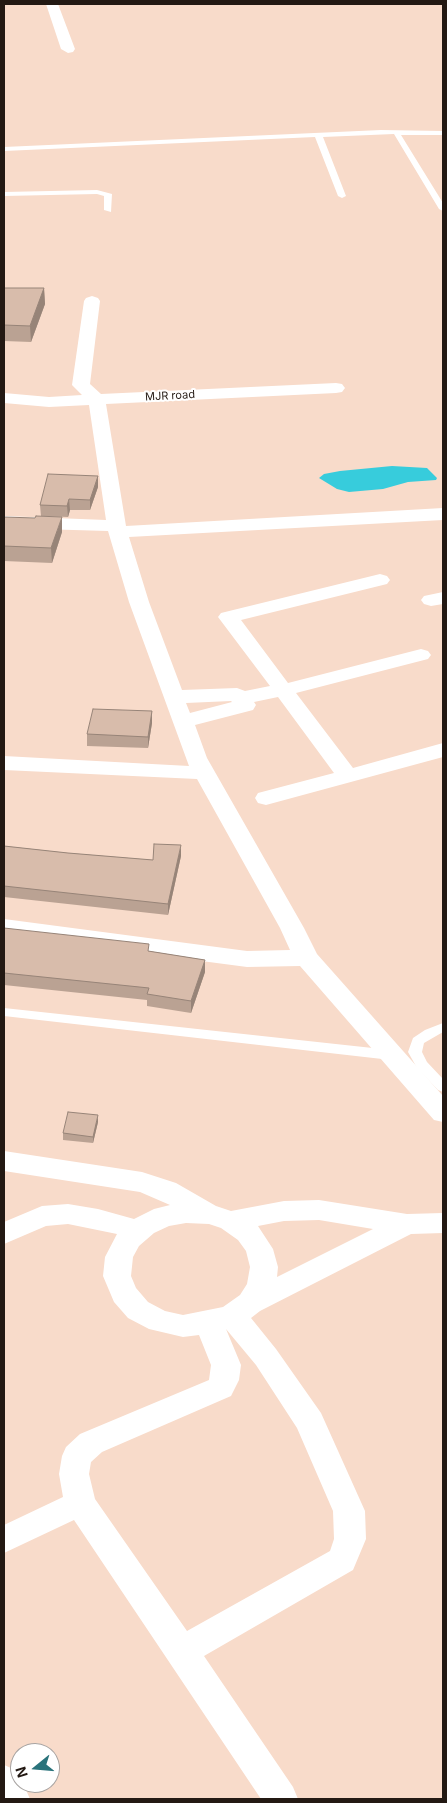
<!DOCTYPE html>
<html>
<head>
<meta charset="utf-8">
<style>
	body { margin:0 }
	#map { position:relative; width:447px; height:1803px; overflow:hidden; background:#f8dbca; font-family:Inter,sans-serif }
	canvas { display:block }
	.frame { position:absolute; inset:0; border:5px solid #231913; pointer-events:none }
	.north { position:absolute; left:10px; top:1743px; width:50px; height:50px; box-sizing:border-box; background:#fff; border:1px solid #a7a3a1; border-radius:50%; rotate:253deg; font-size:14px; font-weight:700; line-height:20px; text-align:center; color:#231913 }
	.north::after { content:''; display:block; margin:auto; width:18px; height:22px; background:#2a737b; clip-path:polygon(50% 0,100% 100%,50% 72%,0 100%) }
</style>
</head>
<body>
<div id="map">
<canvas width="447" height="1803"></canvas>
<div class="frame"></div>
<div class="north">N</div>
</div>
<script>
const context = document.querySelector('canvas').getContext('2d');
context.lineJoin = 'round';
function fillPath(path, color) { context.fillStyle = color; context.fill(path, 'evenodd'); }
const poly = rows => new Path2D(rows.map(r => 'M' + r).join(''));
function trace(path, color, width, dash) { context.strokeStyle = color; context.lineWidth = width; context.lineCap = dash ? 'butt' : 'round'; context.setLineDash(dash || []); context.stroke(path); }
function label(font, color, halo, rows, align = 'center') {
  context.font = font + ' Inter,sans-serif'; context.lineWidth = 4; context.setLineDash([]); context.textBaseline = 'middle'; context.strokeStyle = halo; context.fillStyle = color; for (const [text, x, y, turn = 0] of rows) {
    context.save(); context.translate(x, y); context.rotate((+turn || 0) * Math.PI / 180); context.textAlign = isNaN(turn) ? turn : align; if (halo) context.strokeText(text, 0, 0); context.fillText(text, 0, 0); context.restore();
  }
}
fillPath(poly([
	[392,466,427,468,437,478,436,480,408,482,383,489,349,492,337,489,319,478,324,474,340,471]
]), '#37ccdc');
fillPath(poly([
	[381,130,443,131,443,135,401,135,443,203,443,211,439,209,394,134,323,137,346,196,342,198,338,196,315,137,4,151,4,147,381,130],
	[97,190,112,194,111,212,104,210,104,196,97,194,4,196,4,192,97,190],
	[4,1008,391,1050,396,1052,398,1055,396,1058,391,1060,4,1016,4,1008],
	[443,1023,443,1032,424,1043,422,1052,427,1062,443,1079,443,1092,438,1090,417,1068,408,1052,413,1038,425,1030,443,1023]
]), '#fff');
fillPath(poly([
	[46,4,58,4,75,49,73,52,68,53,61,49,46,4],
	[92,296,98,298,100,301,90,384,101,394,336,383,342,384,345,388,342,392,336,393,106,404,126,526,443,508,443,520,129,537,149,602,182,690,237,688,245,691,270,686,218,617,221,613,380,574,387,576,390,580,387,584,241,620,288,683,421,649,428,651,431,655,428,659,296,693,353,768,443,743,443,757,266,805,258,803,255,798,258,793,334,773,278,697,254,702,256,705,253,710,195,725,207,758,304,928,317,954,443,1096,443,1122,434,1120,300,966,247,967,4,935,4,919,247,951,290,950,280,928,197,779,4,770,4,756,189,766,129,602,108,531,4,528,4,516,106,520,89,405,49,407,4,403,4,393,49,397,82,395,72,385,84,301,86,298,92,296],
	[231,701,232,702,190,713,186,703,231,701],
	[443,592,443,604,431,606,424,604,421,600,424,596,443,592],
	[4,1151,142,1172,176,1183,216,1206,231,1211,284,1201,319,1200,407,1214,443,1213,443,1233,411,1234,260,1311,251,1318,276,1349,321,1413,365,1511,366,1539,353,1570,204,1656,293,1787,298,1799,261,1799,74,1520,4,1553,4,1525,63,1497,59,1474,62,1456,66,1447,80,1434,209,1380,211,1365,199,1335,183,1337,149,1329,128,1318,114,1302,103,1276,105,1257,117,1234,68,1224,46,1226,4,1244,4,1222,42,1206,68,1204,98,1209,134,1219,154,1209,170,1205,140,1192,4,1171,4,1151],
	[319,1220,373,1229,277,1277,278,1267,273,1249,258,1226,284,1221,319,1220],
	[186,1223,209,1224,221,1228,238,1240,246,1251,250,1267,247,1284,240,1295,223,1307,183,1315,165,1311,148,1302,136,1288,131,1276,133,1257,139,1246,154,1233,169,1226,186,1223],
	[226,1329,256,1365,297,1428,333,1511,334,1539,330,1551,187,1631,95,1499,89,1474,91,1462,102,1452,231,1396,239,1380,241,1365,226,1329],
	[4,1765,16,1770,20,1777,20,1783,23,1783,30,1799,4,1799,4,1765]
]), '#fff');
fillPath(poly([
	[4,288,44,288,45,304,31,342,4,341],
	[98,476,98,487,90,510,70,510,68,517,41,516,40,505],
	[4,517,62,532,52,563,4,561],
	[152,711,152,723,148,748,87,746,87,734],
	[4,846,68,853,153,860,181,856,168,915,4,897],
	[4,928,205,960,205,972,191,1013,147,1006,147,1000,4,985],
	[98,1122,93,1143,63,1140,63,1133]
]), '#baa293');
fillPath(poly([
	[44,288,45,304,31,342,30,326],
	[98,476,98,487,90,510,90,500],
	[69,499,70,510,68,517,67,506],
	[62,517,62,532,52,563,51,548],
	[152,711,152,723,148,748,148,737],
	[181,845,181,856,168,915,168,904],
	[205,960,205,972,191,1013,191,1001],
	[98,1115,98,1122,93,1143,93,1137]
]), '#978478');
const building = poly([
	[4,288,44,288,30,326,4,325,4,288],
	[48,474,98,476,90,500,69,499,67,506,40,505,48,474],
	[36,516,62,517,51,548,4,546,4,517,35,518,36,516],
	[93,709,152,711,148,737,87,734,93,709],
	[154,844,181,845,168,904,4,886,4,846,68,853,153,860,154,844],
	[4,928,149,944,148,951,205,960,191,1001,147,994,149,988,4,973,4,928],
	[68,1112,98,1115,93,1137,63,1133,68,1112]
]);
fillPath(building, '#d8bcab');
trace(building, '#978478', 1);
label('11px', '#231913', '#fff', [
	["MJR road",170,396,-3]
]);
</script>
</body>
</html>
